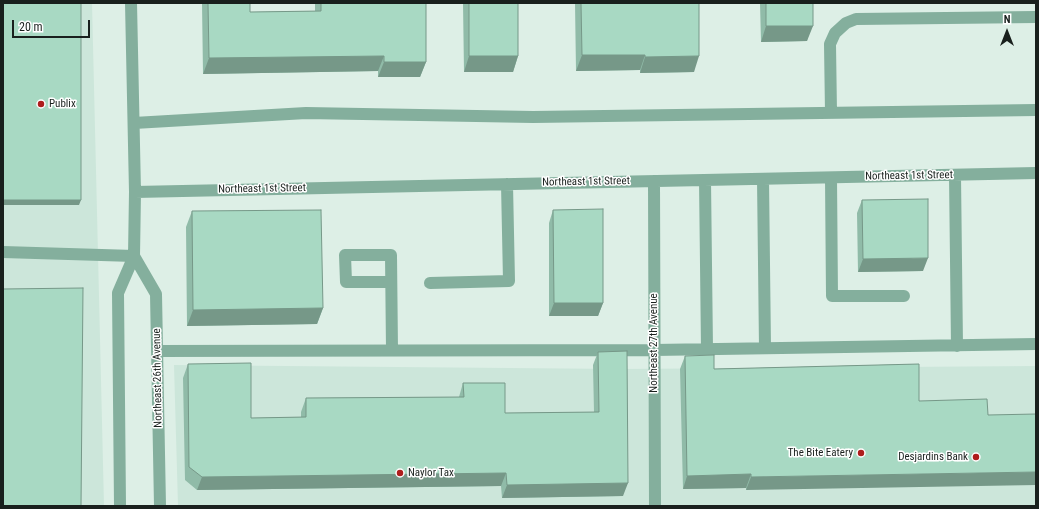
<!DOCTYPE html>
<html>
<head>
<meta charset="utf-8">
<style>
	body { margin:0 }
	#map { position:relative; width:1039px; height:509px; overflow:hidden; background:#ddefe6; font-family:"Roboto Condensed",sans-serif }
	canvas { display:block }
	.frame { position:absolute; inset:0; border:4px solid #19201d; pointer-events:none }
	.north { position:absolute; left:987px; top:12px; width:40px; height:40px; -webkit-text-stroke:3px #fff; paint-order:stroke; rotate:0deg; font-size:11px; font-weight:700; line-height:16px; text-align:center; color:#19201d }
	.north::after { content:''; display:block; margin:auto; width:14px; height:18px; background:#19201d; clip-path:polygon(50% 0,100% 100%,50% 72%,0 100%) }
	.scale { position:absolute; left:12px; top:20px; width:78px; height:18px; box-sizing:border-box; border:2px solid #19201d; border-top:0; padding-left:5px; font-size:12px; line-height:14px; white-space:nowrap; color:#19201d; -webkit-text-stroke:3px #fff; paint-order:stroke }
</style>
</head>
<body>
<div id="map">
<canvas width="1039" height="509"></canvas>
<div class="frame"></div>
<div class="north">N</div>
<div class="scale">20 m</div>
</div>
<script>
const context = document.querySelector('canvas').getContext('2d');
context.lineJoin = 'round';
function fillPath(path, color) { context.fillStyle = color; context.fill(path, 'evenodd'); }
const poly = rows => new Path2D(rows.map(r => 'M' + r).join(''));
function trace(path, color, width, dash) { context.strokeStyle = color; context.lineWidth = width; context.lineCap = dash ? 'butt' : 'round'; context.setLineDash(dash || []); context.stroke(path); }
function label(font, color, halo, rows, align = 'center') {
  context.font = font + ' "Roboto Condensed",sans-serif'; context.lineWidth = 3; context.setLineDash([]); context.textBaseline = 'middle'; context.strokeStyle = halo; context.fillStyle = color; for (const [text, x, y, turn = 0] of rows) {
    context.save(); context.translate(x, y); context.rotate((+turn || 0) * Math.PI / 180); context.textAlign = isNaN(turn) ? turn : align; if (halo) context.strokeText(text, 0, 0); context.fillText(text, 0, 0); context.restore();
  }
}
fillPath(poly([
	[3,3,92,3,104,506,3,506],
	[174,365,620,369,1036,366,1036,506,178,506]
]), '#cce6da');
trace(poly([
	[831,113,830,44,835,33,846,23,856,19,1036,17],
	[134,123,306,113,533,117,1036,110],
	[955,175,957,346],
	[831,178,832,296,904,296],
	[763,179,765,348],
	[705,180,707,349],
	[654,181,655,506],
	[135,192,1036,173],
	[3,252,134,256],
	[134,256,156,294,160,506],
	[391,282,346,282,345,255,391,255,392,350],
	[430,283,509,281,507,184],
	[157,351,654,350,1036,344],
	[120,506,118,293,134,256,135,192,131,3]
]), '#84af9d', 12);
fillPath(poly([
	[202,3,250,3,250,12,315,11,315,3,426,3,426,62,420,77,378,77,378,71,203,74],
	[463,3,518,3,518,56,513,72,464,72],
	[575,3,699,3,694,72,640,73,640,70,576,71],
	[760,3,813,3,807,41,761,42],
	[862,200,923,271,858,272,857,213],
	[553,210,603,303,598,316,549,316,549,223],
	[192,211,323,308,317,324,187,326,186,227],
	[598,352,623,496,502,498,501,486,197,490,185,480,183,378,188,364,251,418,301,417,301,412,306,398,459,397,463,383,505,413,594,412,593,365],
	[685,356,714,369,919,364,746,490,746,488,683,489,680,369]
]), '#90bba8');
fillPath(poly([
	[766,26,813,26,807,41,761,42],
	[582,55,645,55,640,70,576,71],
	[384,56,378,71,203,74,209,58],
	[469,56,518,56,513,72,464,72],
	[699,56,694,72,640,73,645,57],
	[384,62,426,62,420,77,378,77],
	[3,200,81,200,79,205,3,205],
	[928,258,923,271,858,272,863,259],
	[554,303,603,303,598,316,549,316],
	[323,308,317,324,187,326,193,310],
	[1036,472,1036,485,746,490,751,477],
	[506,473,501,486,197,490,202,477],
	[751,474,746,488,683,489,687,476],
	[628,483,623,496,502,498,507,485]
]), '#769888');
const building = poly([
	[3,3,81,3,81,200,3,200,3,3],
	[208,3,250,3,250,12,321,11,321,3,426,3,426,62,384,62,384,56,209,58,208,3],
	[469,3,518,3,518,56,469,56,469,3],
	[581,3,699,3,699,56,645,57,645,55,582,55,581,3],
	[766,3,813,3,813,26,766,26,766,3],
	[928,199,928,258,863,259,862,200,928,199],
	[603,209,603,303,554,303,553,210,603,209],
	[321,210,323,308,193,310,192,211,321,210],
	[83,288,81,506,3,506,3,289,83,288],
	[627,351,628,483,507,485,506,473,202,477,189,467,188,364,251,363,251,418,306,417,306,398,464,397,463,383,505,383,505,413,599,412,598,352,627,351],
	[714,355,714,369,919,364,919,401,987,399,988,415,1036,414,1036,472,751,477,751,474,687,476,685,356,714,355]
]);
fillPath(building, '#a8d9c3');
trace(building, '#769888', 1);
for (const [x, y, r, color] of [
	[41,104,4,"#ae1d1c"],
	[861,453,4,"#ae1d1c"],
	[976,457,4,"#ae1d1c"],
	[400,473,4,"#ae1d1c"]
]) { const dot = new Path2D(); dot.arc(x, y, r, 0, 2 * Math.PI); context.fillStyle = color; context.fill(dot); trace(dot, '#fff', 1.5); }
label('11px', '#19201d', '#fff', [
	["Publix",49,104],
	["The Bite Eatery",853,453,"right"],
	["Desjardins Bank",968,457,"right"],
	["Naylor Tax",408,473]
], 'left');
label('11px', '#19201d', '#fff', [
	["Northeast 1st Street",909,176,-1],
	["Northeast 1st Street",586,182,-1],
	["Northeast 1st Street",262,189,-1],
	["Northeast 27th Avenue",654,343,-90],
	["Northeast 26th Avenue",158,378,-91]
]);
</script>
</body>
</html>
